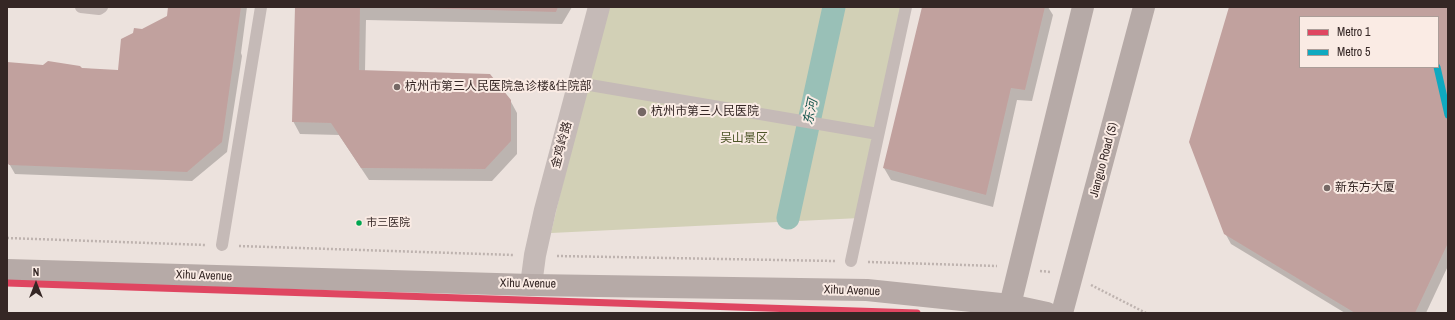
<!DOCTYPE html>
<html>
<head>
<meta charset="utf-8">
<style>
	body { margin:0 }
	#map { position:relative; width:1455px; height:320px; overflow:hidden; background:#ece2dd; font-family:"Archivo Narrow",sans-serif }
	canvas { display:block }
	.frame { position:absolute; inset:0; border:8px solid #352725; pointer-events:none }
	.legend { position:absolute; left:1299px; top:16px; width:140px; height:52px; box-sizing:border-box; background:#faebe4; border:1px solid #ab9d98; margin:0; padding:5px 7px; list-style:none; font-size:12px; color:#352725 }
	.legend li { display:flex; align-items:center; gap:8px; height:20px }
	.legend b { width:20px; border:1px solid #ab9d98 }
	.north { position:absolute; left:16px; top:264px; width:40px; height:40px; -webkit-text-stroke:3px #faebe4; paint-order:stroke; rotate:0deg; font-size:11px; font-weight:700; line-height:16px; text-align:center; color:#352725 }
	.north::after { content:''; display:block; margin:auto; width:14px; height:18px; background:#352725; clip-path:polygon(50% 0,100% 100%,50% 72%,0 100%) }
</style>
</head>
<body>
<div id="map">
<canvas width="1455" height="320"></canvas>
<div class="frame"></div>
<ul class="legend">
<li><b style="height:5px;background:#df4661"></b>Metro 1</li>
<li><b style="height:5px;background:#0fa9c0"></b>Metro 5</li>
</ul>
<div class="north">N</div>
</div>
<script>
const context = document.querySelector('canvas').getContext('2d');
context.lineJoin = 'round';
function fillPath(path, color) { context.fillStyle = color; context.fill(path, 'evenodd'); }
const poly = rows => new Path2D(rows.map(r => 'M' + r).join(''));
function trace(path, color, width, dash) { context.strokeStyle = color; context.lineWidth = width; context.lineCap = dash ? 'butt' : 'round'; context.setLineDash(dash || []); context.stroke(path); }
function label(font, color, halo, rows, align = 'center') {
  context.font = font + ' "Archivo Narrow","Noto Sans SC",sans-serif'; context.lineWidth = 4; context.setLineDash([]); context.textBaseline = 'middle'; context.strokeStyle = halo; context.fillStyle = color; for (const [text, x, y, turn = 0] of rows) {
    context.save(); context.translate(x, y); context.rotate((+turn || 0) * Math.PI / 180); context.textAlign = isNaN(turn) ? turn : align; if (halo) context.strokeText(text, 0, 0); context.fillText(text, 0, 0); context.restore();
  }
}
fillPath(poly([
	[604,7,910,7,860,218,551,233]
]), '#d2d0b6');
fillPath(poly([
	[169,7,247,7,241,53,242,56,227,152,192,181,15,174,7,160,7,63,119,71,142,30,168,17],
	[296,7,572,7,562,24,366,20,365,71,510,100,517,113,517,154,492,181,369,180,339,135,300,134,293,121],
	[923,7,1048,7,1053,15,1032,101,1017,100,993,207,891,180,884,168],
	[1230,7,1448,7,1448,266,1426,313,1345,313,1231,244,1225,233],
	[1300,17,1438,17,1438,67,1300,67]
]), '#0003');
trace(poly([
	[788,218,834,7]
]), '#99c0b7', 23);
fillPath(poly([
	[168,7,241,7,222,142,187,172,9,165,7,162,7,62,43,65,48,61,80,66,82,68,118,70,121,39,133,33,134,28,142,29,167,16],
	[295,7,360,7,359,70,490,74,511,100,511,141,485,169,361,168,331,123,292,122],
	[384,7,558,7,556,12],
	[922,7,1045,7,1025,90,1011,88,986,195,883,168],
	[1229,7,1448,7,1448,243,1415,313,1355,313,1224,234,1189,142],
	[1300,17,1438,17,1438,67,1300,67]
]), '#c1a19e');
trace(poly([
	[7,238,206,245],
	[239,246,514,255],
	[557,256,835,261],
	[868,262,997,266],
	[1040,271,1051,272],
	[1091,285,1146,313]
]), '#beb3af', 2.5, [2, 2]);
trace(poly([
	[81,7,99,9,102,7],
	[578,83,878,134],
	[222,245,261,7],
	[851,261,906,7]
]), '#c5bab7', 12);
trace(poly([
	[531,285,535,255,545,210,599,7]
]), '#c5bab7', 22);
trace(poly([
	[7,270,531,285,867,290,1010,305,1047,313],
	[1008,313,1083,7],
	[1062,313,1144,7]
]), '#b6aaa7', 22);
trace(poly([
	[7,283,917,313]
]), '#df4661', 7);
trace(poly([
	[1437,67,1448,115]
]), '#0fa9c0', 7);
for (const [x, y, r, color] of [
	[397,87,4,"#756865"],
	[642,112,5,"#756865"],
	[1327,188,4,"#756865"],
	[359,223,3.5,"#00a651"]
]) { const dot = new Path2D(); dot.arc(x, y, r, 0, 2 * Math.PI); context.fillStyle = color; context.fill(dot); trace(dot, '#faebe4', 1.5); }
label('11px', '#352725', '#faebe4', [
	["市三医院",366,223]
], 'left');
label('12px', '#352725', '#faebe4', [
	["杭州市第三人民医院急诊楼&住院部",405,87],
	["杭州市第三人民医院",651,112],
	["新东方大厦",1335,188]
], 'left');
label('12px', '#4d5528', '#faebe4', [
	["吴山景区",744,139]
]);
label('12px', '#352725', '#faebe4', [
	["金鸡岭路",562,145,-75],
	["Jianguo Road (S)",1104,160,-75],
	["Xihu Avenue",204,276,2],
	["Xihu Avenue",528,284,1],
	["Xihu Avenue",852,291,2]
]);
label('italic 13px', '#195850', '#faebe4', [
	["东河",811,112,-78]
]);
</script>
</body>
</html>
